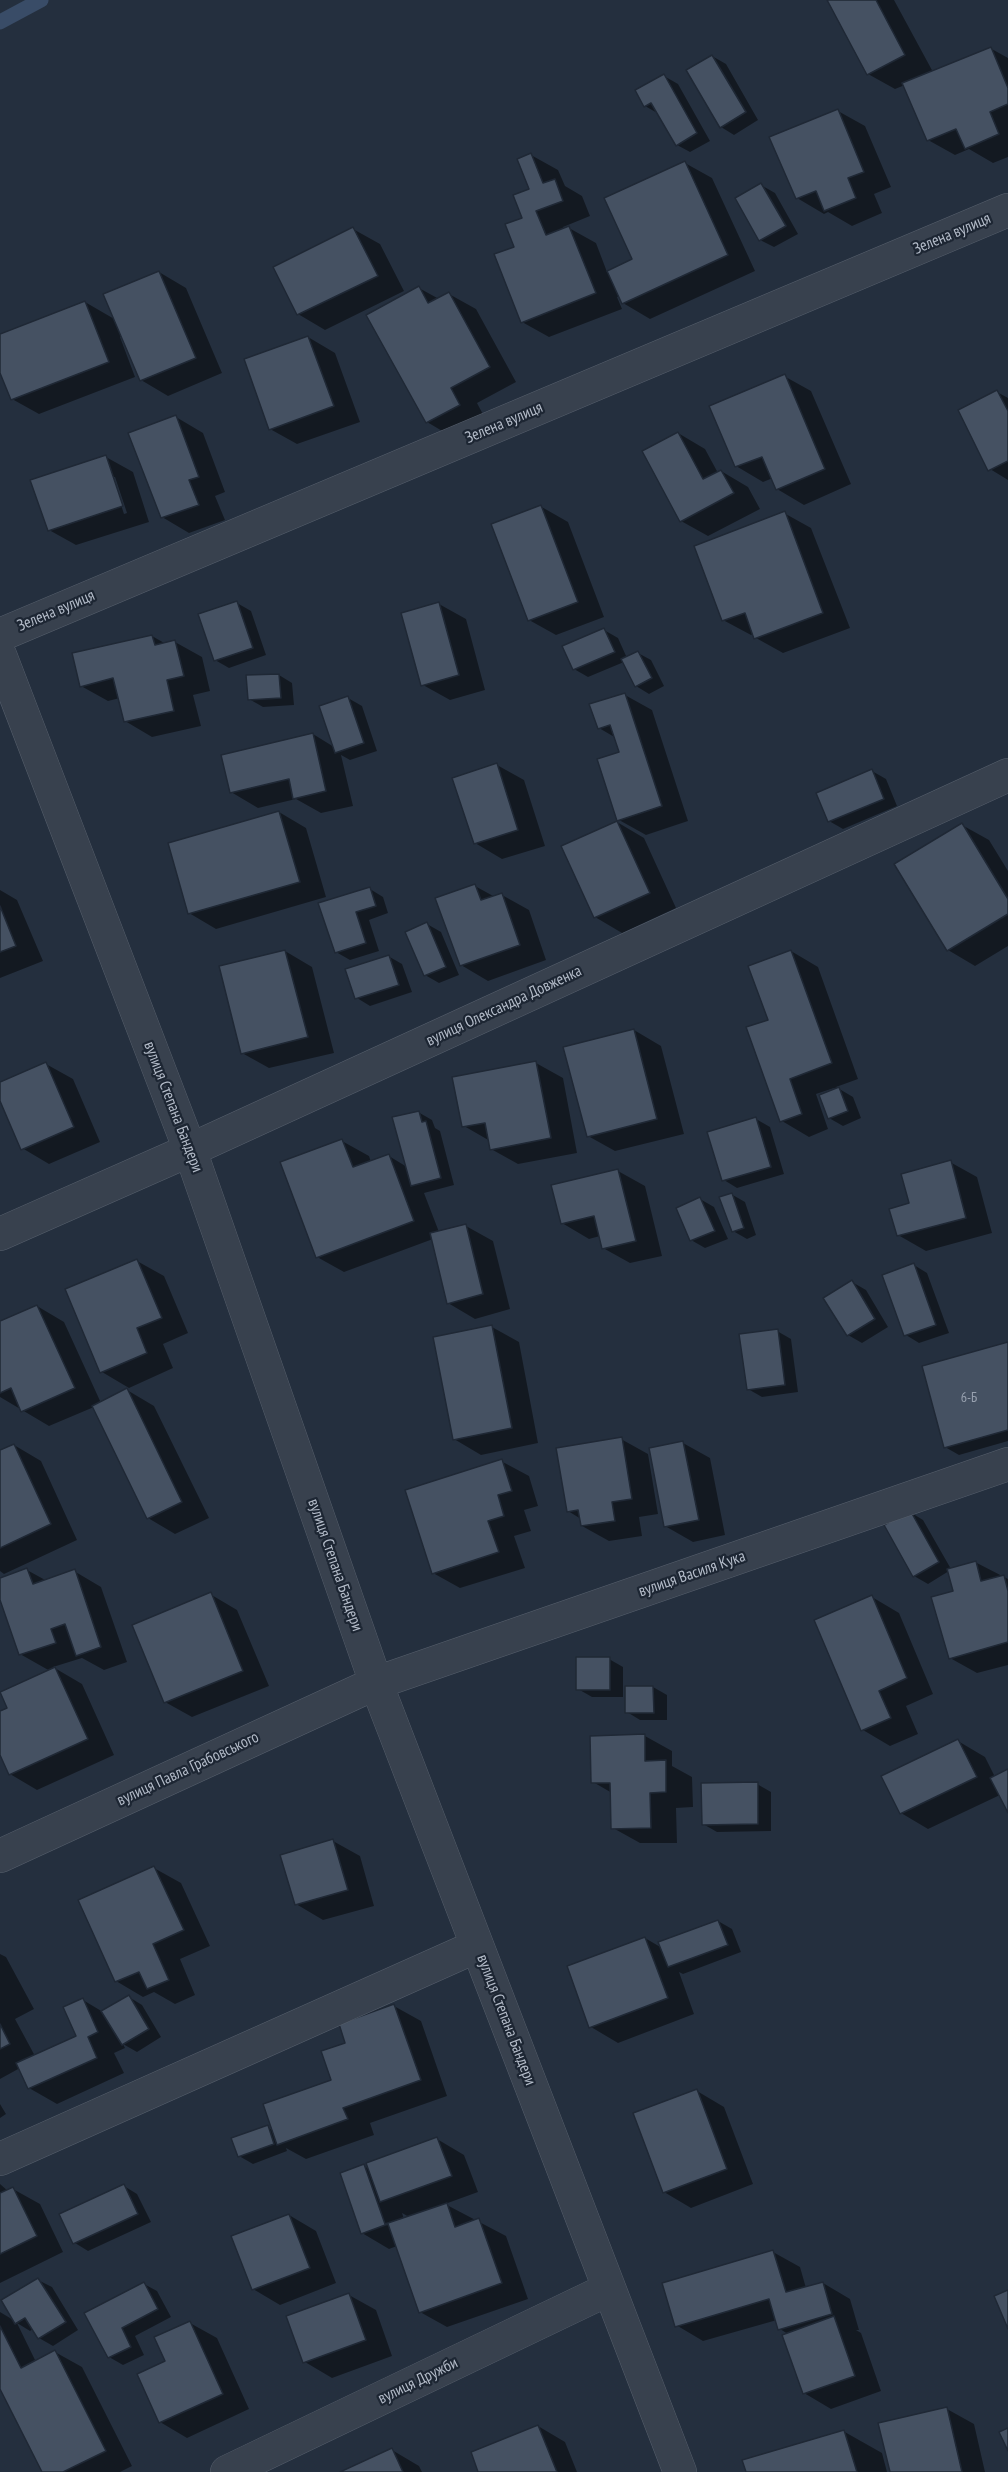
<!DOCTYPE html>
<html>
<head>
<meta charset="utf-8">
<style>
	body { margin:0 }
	canvas { display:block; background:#242f3e }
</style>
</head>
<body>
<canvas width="1008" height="2472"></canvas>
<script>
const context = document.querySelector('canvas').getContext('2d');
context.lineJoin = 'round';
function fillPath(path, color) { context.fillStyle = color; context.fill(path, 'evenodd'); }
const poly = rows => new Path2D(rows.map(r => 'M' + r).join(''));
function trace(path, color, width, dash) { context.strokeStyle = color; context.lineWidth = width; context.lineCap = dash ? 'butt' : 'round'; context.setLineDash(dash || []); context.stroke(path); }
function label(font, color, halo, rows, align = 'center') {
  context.font = font + ' "PT Sans Narrow",sans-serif'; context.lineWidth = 4.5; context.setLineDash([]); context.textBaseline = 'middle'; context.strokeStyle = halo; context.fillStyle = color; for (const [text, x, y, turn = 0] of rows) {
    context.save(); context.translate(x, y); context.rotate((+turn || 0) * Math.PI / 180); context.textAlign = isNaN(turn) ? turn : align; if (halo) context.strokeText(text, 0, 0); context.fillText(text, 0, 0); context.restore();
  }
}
fillPath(poly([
	[828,0,894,0,933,72,990,48,1008,58,1008,157,993,163,969,149,955,155,928,140,905,85,895,89,868,74],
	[712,56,726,64,758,120,734,135,721,127],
	[664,76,678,84,710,141,690,152,677,145,659,114,645,106],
	[838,111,865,126,891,187,874,194,882,213,852,226,828,212,824,214,797,198],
	[531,155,558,170,565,186,582,196,590,216,563,227,564,230,569,228,596,243,607,272,634,259,685,163,712,178,755,271,650,319,623,303,620,296,617,297,622,309,549,337,522,322,516,248,531,190],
	[761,185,775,193,798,234,774,247,760,240],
	[353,229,380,244,404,291,325,330,298,314],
	[159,272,186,288,222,373,168,396,141,380,122,336,120,337,135,377,39,414,12,399,0,368,0,335,85,302,116,320],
	[419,288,439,299,449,294,476,309,516,382,477,403,486,420,454,438,427,422],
	[308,337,335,353,360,422,297,444,270,429],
	[784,376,811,391,851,484,804,505,777,489,773,478,763,482,736,466],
	[997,392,1008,398,1008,480,990,469],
	[176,417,203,433,225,492,215,496,225,520,189,533,162,517],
	[678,433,705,449,718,473,721,471,748,487,760,509,708,536,681,521],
	[106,457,133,472,149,522,76,545,49,530],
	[112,477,115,477,127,513,124,514],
	[540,506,568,522,604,617,556,635,529,620],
	[784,513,811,528,850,628,783,653,756,638,754,634,751,635,723,620],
	[237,603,251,611,266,655,229,668,215,660],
	[439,604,466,619,485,690,450,700,423,685],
	[604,630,618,638,627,658,638,653,651,660,664,686,649,694,636,686,624,662,588,677,574,669],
	[152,636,166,644,175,642,202,657,210,691,193,695,201,726,152,737,125,721,120,698,108,701,81,686],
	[279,675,292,683,294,705,263,707,249,699],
	[625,695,652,710,688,821,646,835,619,820,621,752,616,738,599,728],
	[348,698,362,706,377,751,350,760,341,755,353,806,321,813,296,799,258,808,231,792,313,734,334,747],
	[497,765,524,780,545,846,502,859,475,843],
	[872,771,886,779,897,806,843,829,829,821],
	[279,812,306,828,326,897,216,929,189,913],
	[617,822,644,838,676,908,622,933,595,917],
	[962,825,989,840,1008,871,1008,946,975,966,948,950],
	[475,886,495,897,502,895,529,910,546,960,488,981,461,965],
	[370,889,383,897,388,913,369,920,379,951,350,960,336,952,320,904],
	[0,890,17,900,43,961,0,978],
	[427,924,441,932,459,975,439,983,425,975],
	[285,951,312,967,334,1053,269,1068,242,1053],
	[791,951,818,967,858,1079,836,1087,853,1097,861,1118,843,1126,829,1118,834,1088,816,1094,828,1129,809,1137,782,1121,770,1021],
	[388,956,402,964,412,992,370,1006,357,998],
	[634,1030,661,1046,684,1134,615,1151,588,1136],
	[536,1063,563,1078,577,1153,518,1164,491,1149,490,1141,464,1126],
	[46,1064,73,1079,100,1142,49,1164,22,1148,0,1097,0,1083],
	[418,1112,432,1120,435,1128,440,1131,454,1185,424,1193,439,1232,466,1226,493,1241,510,1309,475,1319,448,1303,433,1239,344,1272,317,1257,342,1141,369,1156,371,1162,389,1156,407,1167],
	[756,1119,770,1127,784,1174,737,1188,724,1180],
	[950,1162,977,1177,992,1233,926,1251,898,1235,911,1204],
	[618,1171,645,1186,662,1256,630,1263,603,1248,600,1236,589,1239,562,1223],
	[731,1194,745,1202,756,1235,747,1239,733,1231],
	[700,1199,714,1207,728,1239,705,1248,691,1240],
	[137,1261,164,1276,188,1333,163,1344,173,1368,129,1388,102,1372],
	[914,1265,927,1273,949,1333,919,1343,906,1335],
	[852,1282,866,1290,888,1327,862,1343,848,1335],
	[37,1306,64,1322,101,1403,127,1390,154,1406,209,1518,175,1534,148,1518,94,1407,49,1426,0,1397,0,1323],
	[492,1327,519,1342,538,1443,481,1455,454,1439],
	[777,1331,791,1339,798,1392,762,1397,748,1389],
	[1008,1344,1008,1441,959,1455,945,1447],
	[621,1439,648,1454,658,1514,639,1517,642,1536,609,1541,582,1526,581,1519,568,1511],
	[683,1443,710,1458,725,1535,693,1542,665,1526],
	[14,1445,41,1461,77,1540,4,1574,0,1571,0,1452],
	[501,1461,529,1476,538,1506,524,1510,531,1531,514,1536,525,1568,460,1588,433,1573],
	[910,1512,923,1520,951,1569,975,1562,1008,1579,1008,1665,977,1673,950,1658,955,1592,949,1571,928,1584,914,1576],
	[27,1570,47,1581,74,1571,101,1587,127,1662,104,1670,82,1658,53,1667,82,1684,114,1755,37,1790,10,1774,0,1751,0,1712,9,1708,50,1671,20,1654,0,1596,0,1579],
	[210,1594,237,1610,269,1686,192,1717,165,1702],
	[872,1597,899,1613,933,1694,906,1706,918,1734,890,1746,863,1730],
	[609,1659,623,1667,623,1697,592,1697,578,1689],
	[653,1687,667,1695,667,1720,640,1720,627,1712],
	[645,1736,672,1751,672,1766,692,1777,693,1807,676,1808,677,1843,640,1843,613,1828,612,1793,593,1782],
	[958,1741,985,1757,995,1777,1008,1770,1008,1810,1000,1795,928,1829,901,1813],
	[757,1784,771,1792,771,1831,717,1832,703,1824],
	[333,1841,360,1856,374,1906,323,1920,296,1904],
	[154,1868,181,1883,210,1946,180,1959,195,1995,175,2004,154,1992,143,1997,116,1981],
	[718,1921,732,1929,741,1952,683,1974,679,1972,694,2014,618,2043,591,2027,645,1938,662,1948],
	[0,1954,6,1957,34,2009,15,2019,35,2056,78,2036,83,2000,103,2012,129,1997,142,2005,161,2037,137,2052,123,2044,125,2048,114,2053,124,2073,57,2104,29,2088,20,2068,0,2079],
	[394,2006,421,2021,447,2096,370,2123,374,2135,306,2159,286,2148,287,2151,253,2164,239,2156,267,2127,274,2131,333,2080,347,2044],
	[697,2091,724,2107,753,2184,691,2208,664,2192],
	[0,2104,6,2114,0,2118],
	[437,2139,464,2155,478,2192,445,2204,506,2236,528,2299,447,2327,420,2312,397,2246,389,2249,362,2233,364,2166,369,2169],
	[402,2213,409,2217,404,2219],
	[0,2184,8,2191,13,2189,40,2204,63,2252,0,2283],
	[124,2186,137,2194,151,2222,88,2251,75,2243,61,2215],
	[289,2215,316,2231,336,2283,280,2305,253,2289],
	[773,2252,800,2267,806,2288,823,2283,850,2299,859,2330,856,2330,861,2333,881,2391,831,2409,804,2393,788,2334,780,2329,777,2320,703,2341,676,2325],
	[38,2280,52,2287,78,2330,53,2346,39,2338,34,2328,30,2331,17,2323,36,2362,55,2352,82,2367,132,2466,120,2472,44,2472,0,2386,0,2312,15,2321],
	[144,2284,157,2291,171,2317,135,2336,144,2355,123,2365,109,2357,86,2313],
	[349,2295,376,2310,392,2356,332,2378,305,2362],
	[190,2323,217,2338,249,2409,187,2438,160,2422,167,2362],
	[947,2409,974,2424,985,2472,891,2472],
	[538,2426,565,2442,577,2472,480,2472],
	[843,2431,882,2453,887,2472,748,2472],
	[392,2450,419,2466,422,2472,428,2472,344,2472]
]), '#0007');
trace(poly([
	[0,22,41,0]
]), '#394c67', 15);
const building = poly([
	[827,0,876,0,905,55,867,75,827,0],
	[991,47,1008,88,1008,104,990,112,999,134,965,149,956,129,927,141,902,83,991,47],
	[712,55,746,112,720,128,686,70,712,55],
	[664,74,697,133,676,146,651,103,644,107,635,90,664,74],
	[838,109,864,172,848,178,856,198,824,211,816,191,796,199,769,137,838,109],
	[531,153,543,183,555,179,563,201,536,211,546,235,569,226,596,293,521,323,494,254,514,247,505,224,522,218,513,195,529,189,517,159,531,153],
	[685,161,728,255,622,304,607,271,632,259,604,198,685,161],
	[761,183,786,226,759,241,735,198,761,183],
	[353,227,378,276,297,315,273,267,353,227],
	[159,271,196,358,140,381,103,294,159,271],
	[419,286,428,303,449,292,490,367,451,388,460,405,426,423,366,315,419,286],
	[85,301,109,362,11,400,0,373,0,334,85,301],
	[308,336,334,406,269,430,244,359,308,336],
	[785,374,825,469,776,490,762,457,735,467,709,406,785,374],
	[997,390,1008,411,1008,461,988,471,958,410,997,390],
	[176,415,199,477,189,480,199,505,161,518,128,433,176,415],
	[678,432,703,479,721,470,734,493,680,522,642,451,678,432],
	[106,455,123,506,48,531,30,480,106,455],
	[541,505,578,602,528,621,491,524,541,505],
	[785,511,823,613,754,639,745,613,722,621,694,546,785,511],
	[237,601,253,648,214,661,198,614,237,601],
	[439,602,459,675,421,686,401,613,439,602],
	[604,628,615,652,573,670,562,646,604,628],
	[152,635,155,645,175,640,184,676,167,680,174,711,124,722,113,678,80,687,72,653,152,635],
	[638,651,652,678,635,687,621,659,638,651],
	[279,674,281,698,248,700,246,675,279,674],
	[625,693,662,806,617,821,597,759,619,752,610,725,598,729,589,704,625,693],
	[348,696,364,743,335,753,319,706,348,696],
	[313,733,326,791,293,799,289,779,230,793,221,755,313,733],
	[497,763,518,830,474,844,452,778,497,763],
	[872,769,884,799,828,822,816,793,872,769],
	[279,811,300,882,188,914,168,843,279,811],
	[617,821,650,893,594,918,561,846,617,821],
	[962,823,1008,899,1008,914,947,951,894,864,962,823],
	[475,884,481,900,502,893,520,945,460,966,435,898,475,884],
	[370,887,376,906,356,912,366,943,335,953,318,903,370,887],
	[0,906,16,946,0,952,0,906],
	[427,922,446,967,424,976,405,932,427,922],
	[285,950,308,1037,241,1054,219,966,285,950],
	[791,950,832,1063,790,1079,802,1114,780,1122,746,1027,768,1020,748,966,791,950],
	[389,955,399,985,355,999,345,969,389,955],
	[634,1029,657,1119,587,1137,563,1047,634,1029],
	[536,1061,551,1138,490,1150,485,1123,462,1127,452,1077,536,1061],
	[46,1062,74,1127,21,1150,0,1101,0,1082,46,1062],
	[839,1087,848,1111,828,1119,819,1095,839,1087],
	[419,1111,422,1122,426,1121,441,1178,411,1186,392,1117,419,1111],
	[756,1117,771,1167,722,1181,707,1132,756,1117],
	[342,1139,353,1167,389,1154,414,1221,316,1258,280,1162,342,1139],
	[951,1160,966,1218,897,1236,889,1209,909,1203,901,1174,951,1160],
	[618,1169,636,1241,602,1249,594,1216,561,1224,551,1185,618,1169],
	[732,1193,744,1228,732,1232,719,1197,732,1193],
	[700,1197,715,1231,690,1241,676,1208,700,1197],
	[466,1224,483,1294,447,1304,430,1233,466,1224],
	[137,1259,162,1318,137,1328,147,1353,100,1373,65,1289,137,1259],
	[914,1263,936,1325,904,1336,882,1275,914,1263],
	[852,1280,875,1319,847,1336,823,1298,852,1280],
	[37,1305,75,1388,21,1412,11,1388,0,1393,0,1321,37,1305],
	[492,1325,512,1428,453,1440,433,1337,492,1325],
	[778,1329,785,1385,747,1390,739,1334,778,1329],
	[1008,1342,1008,1430,944,1448,922,1366,1008,1342],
	[127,1388,182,1502,147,1519,92,1406,127,1388],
	[622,1437,632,1499,612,1502,615,1521,581,1526,578,1510,567,1512,556,1448,622,1437],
	[683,1441,699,1520,664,1527,649,1448,683,1441],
	[14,1444,51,1524,0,1548,0,1450,14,1444],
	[502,1459,512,1491,498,1495,504,1516,488,1521,499,1552,432,1574,405,1490,502,1459],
	[910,1510,939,1562,913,1577,884,1525,910,1510],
	[976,1561,981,1581,1004,1575,1008,1591,1008,1642,949,1659,931,1597,953,1591,947,1569,976,1561],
	[27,1568,33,1584,75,1569,101,1647,76,1656,65,1624,51,1629,56,1643,19,1655,0,1600,0,1578,27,1568],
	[211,1592,243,1671,164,1703,132,1625,211,1592],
	[872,1595,907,1678,879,1691,891,1718,861,1731,814,1620,872,1595],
	[576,1657,610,1657,610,1690,576,1690,576,1657],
	[55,1667,88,1739,9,1775,0,1755,0,1711,7,1708,0,1692,55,1667],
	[625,1686,653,1686,654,1713,625,1713,625,1686],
	[645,1734,645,1761,666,1760,666,1792,650,1793,651,1828,611,1829,610,1783,591,1783,590,1736,645,1734],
	[958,1739,977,1777,900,1814,881,1776,958,1739],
	[1008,1769,1008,1813,990,1778,1008,1769],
	[758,1782,758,1824,702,1825,701,1783,758,1782],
	[333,1839,348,1890,295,1905,280,1855,333,1839],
	[154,1866,184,1930,153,1944,169,1980,147,1989,139,1972,115,1982,78,1900,154,1866],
	[718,1920,728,1945,668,1967,658,1942,718,1920],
	[645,1937,668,1998,589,2028,567,1966,645,1937],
	[129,1995,149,2029,122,2045,101,2011,129,1995],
	[83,1998,98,2032,88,2037,97,2058,28,2089,16,2063,76,2036,63,2007,83,1998],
	[394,2004,421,2080,343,2108,348,2119,277,2145,263,2104,331,2080,321,2051,345,2043,339,2024,394,2004],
	[0,2024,10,2044,0,2049,0,2024],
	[697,2089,727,2169,663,2193,633,2113,697,2089],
	[268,2125,274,2144,238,2157,231,2138,268,2125],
	[437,2137,452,2176,380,2202,366,2163,437,2137],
	[364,2164,385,2224,447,2203,455,2227,479,2218,502,2283,419,2313,388,2224,361,2234,340,2173,364,2164],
	[124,2184,138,2214,73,2244,59,2214,124,2184],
	[13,2187,37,2236,0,2254,0,2193,13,2187],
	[289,2214,310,2268,252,2290,231,2236,289,2214],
	[773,2250,786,2292,823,2282,832,2314,778,2330,769,2299,675,2327,662,2283,773,2250],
	[38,2278,66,2322,38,2339,25,2318,15,2324,1,2300,38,2278],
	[144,2282,158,2309,122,2328,131,2347,108,2358,84,2313,144,2282],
	[1008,2290,1008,2329,994,2296,1008,2290],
	[349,2293,366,2340,303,2363,286,2316,349,2293],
	[834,2316,855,2376,803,2394,782,2335,834,2316],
	[190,2321,223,2394,159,2423,137,2374,165,2361,154,2337,190,2321],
	[0,2326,21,2368,55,2350,106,2451,63,2472,42,2472,0,2389,0,2326],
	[947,2407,962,2472,890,2472,878,2423,947,2407],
	[538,2425,557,2472,478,2472,471,2452,538,2425],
	[1008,2428,1008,2451,999,2432,1008,2428],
	[844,2430,857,2472,746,2472,742,2460,844,2430],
	[392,2448,403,2472,340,2472,392,2448]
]);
fillPath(building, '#455162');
trace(building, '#1f2835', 1.5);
const street = poly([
	[0,635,1008,210],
	[0,655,190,1150,376,1683,680,2472],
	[0,1234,190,1150,1008,775],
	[0,1856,376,1683,1008,1464],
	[0,2159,477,1946],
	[227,2472,609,2289]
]);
trace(street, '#565f6c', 34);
trace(street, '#38414e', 33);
label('14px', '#98a1af', null, [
	["6-Б",969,1398]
]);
label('16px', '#b4bcc9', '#1d2633', [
	["Зелена вулиця",952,234,-23],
	["Зелена вулиця",504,423,-23],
	["Зелена вулиця",56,611,-23],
	["вулиця Олександра Довженка",504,1006,-25],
	["вулиця Степана Бандери",173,1107,69],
	["вулиця Степана Бандери",335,1565,71],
	["вулиця Василя Кука",692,1574,-19],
	["вулиця Павла Грабовського",188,1769,-25],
	["вулиця Степана Бандери",506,2020,69],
	["вулиця Дружби",418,2381,-26]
]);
</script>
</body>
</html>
